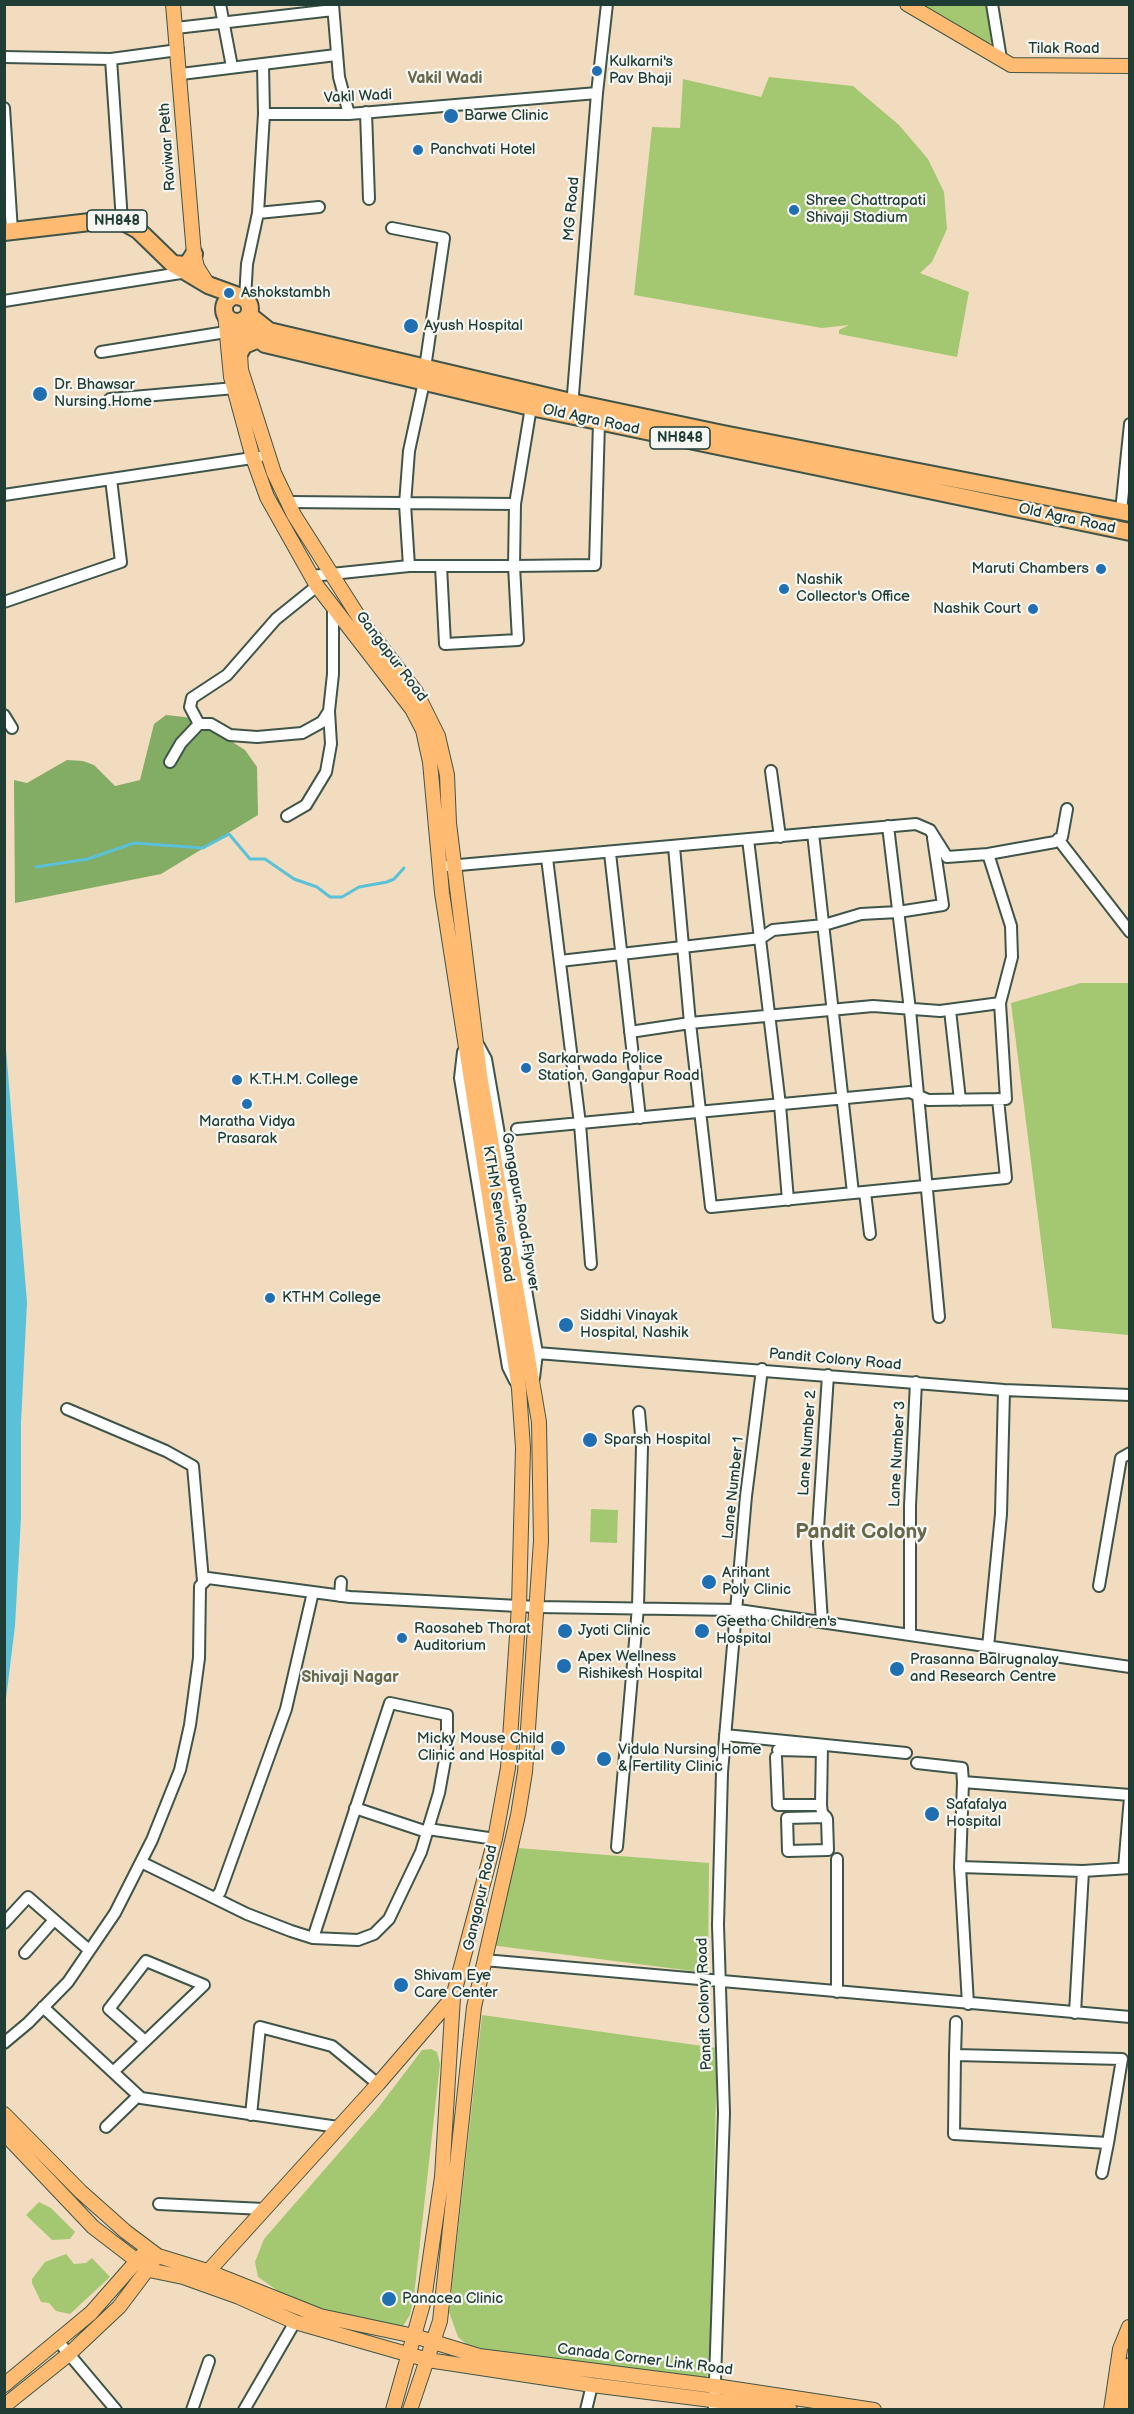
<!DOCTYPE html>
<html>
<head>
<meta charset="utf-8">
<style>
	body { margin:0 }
	#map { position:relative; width:1134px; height:2414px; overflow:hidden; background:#f2dcbf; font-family:"Balsamiq Sans",sans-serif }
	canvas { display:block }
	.frame { position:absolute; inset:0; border:6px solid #1f3d34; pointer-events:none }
</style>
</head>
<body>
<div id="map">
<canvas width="1134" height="2414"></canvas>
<div class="frame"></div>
</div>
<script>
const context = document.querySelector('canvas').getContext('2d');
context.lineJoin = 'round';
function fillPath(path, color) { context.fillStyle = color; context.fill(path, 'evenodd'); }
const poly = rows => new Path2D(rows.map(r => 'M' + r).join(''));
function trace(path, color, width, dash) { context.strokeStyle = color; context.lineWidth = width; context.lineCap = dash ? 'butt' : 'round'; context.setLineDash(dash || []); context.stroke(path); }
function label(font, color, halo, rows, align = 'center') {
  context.font = font + ' "Balsamiq Sans",sans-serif'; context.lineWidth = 4.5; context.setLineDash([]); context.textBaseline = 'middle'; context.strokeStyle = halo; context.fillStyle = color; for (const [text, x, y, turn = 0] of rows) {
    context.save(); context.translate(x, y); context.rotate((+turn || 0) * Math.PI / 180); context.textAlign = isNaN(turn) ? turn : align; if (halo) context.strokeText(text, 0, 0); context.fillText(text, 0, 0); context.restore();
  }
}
fillPath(poly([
	[918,5,987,5,991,42,986,49],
	[769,77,853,86,899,125,928,159,944,192,947,229,932,262,920,273,969,292,957,357,839,334,839,330,849,325,822,328,634,295,652,127,680,128,683,79,761,97],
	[1081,983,1129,983,1129,1335,1052,1328,1011,1003],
	[591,1509,618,1510,617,1543,590,1542],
	[518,1848,709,1863,708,1973,490,1945],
	[482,2015,717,2048,710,2367,705,2382,476,2352,458,2337,449,2312],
	[431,2049,437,2052,440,2064,414,2296,410,2315,403,2326,378,2331,281,2293,258,2277,255,2262,264,2239,378,2108,422,2050],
	[39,2202,51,2208,75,2232,70,2239,52,2240,26,2215],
	[66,2254,74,2264,86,2263,92,2258,110,2277,70,2314,56,2311,49,2303,41,2302,32,2283,32,2279,45,2262]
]), '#a4c872');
fillPath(poly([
	[166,715,202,719,230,728,234,743,245,750,257,767,258,815,161,874,15,903,14,780,27,783,67,760,83,761,94,765,115,786,140,780,154,724]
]), '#83ac64');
fillPath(poly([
	[4,1025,27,1302,21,1423,21,1517,15,1626,5,1707]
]), '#5ac1d8');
trace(poly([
	[36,867,88,859,134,843,203,848,229,834,250,859,265,859,294,879,317,887,330,897,342,897,359,887,387,882,394,879,404,868]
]), '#5ac1d8', 3);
const minor = poly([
	[220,4,232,67],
	[992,4,1001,59],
	[333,5,339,77,349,114],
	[176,28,333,10],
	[4,57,111,59,178,50],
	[111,59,122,221],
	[181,74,336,55],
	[4,108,12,231],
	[366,112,369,199],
	[264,114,349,114,597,93],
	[258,213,319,207],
	[392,228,444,238,425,368],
	[245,299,247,264,258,213,264,114,263,64],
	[4,301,187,272],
	[101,352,226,332],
	[110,399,235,388],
	[572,407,597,93,607,4],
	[4,495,259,457],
	[288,502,515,504],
	[1121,511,1130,424],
	[409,566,514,566,515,504,531,407],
	[441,566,445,644,518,640,514,566,595,565,599,422],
	[312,576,409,566,405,504,409,451,424,382],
	[4,602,121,562,111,479],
	[4,715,12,728],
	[199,724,190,707,192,698,227,675,276,619,317,586],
	[170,762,181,743,199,724,211,724,230,735,257,737,302,733,322,722,329,711,333,674,333,608],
	[771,771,780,837],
	[287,816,306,805,326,772,331,744,329,711],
	[888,826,910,1010,939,1317],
	[813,833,853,1193],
	[748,839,780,1105,788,1200],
	[1058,839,1130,932],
	[674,847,690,1023,873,1006,940,1011,1000,1003],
	[610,853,640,1118],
	[547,858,580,1124,591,1264],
	[448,866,916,824,930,830,947,857,988,854,1055,842,1062,837,1067,809],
	[560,961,761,938,773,930,824,925,861,914,898,912,943,905,933,838],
	[950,1010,960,1100],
	[630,1032,690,1023,711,1207,1006,1178,998,1099],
	[479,1046,486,1059,537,1353,534,1378],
	[463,1052,460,1078,508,1367,515,1381],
	[517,1129,910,1092,928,1100,1006,1099,1000,1003,1012,957,1011,926,988,854],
	[865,1192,870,1234],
	[537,1353,1004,1390,1130,1395],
	[67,1409,166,1451,193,1466,203,1581],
	[1099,1586,1121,1458,1130,1453],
	[340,1596,341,1582],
	[822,1622,817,1544,828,1375],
	[910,1635,910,1506,916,1382],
	[988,1647,1001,1514,1004,1390],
	[725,1735,906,1753],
	[822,1745,821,1805,822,1813,826,1817,827,1819,828,1850,788,1851,787,1818,826,1817],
	[778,1750,817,1751],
	[776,1757,778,1805,821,1805],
	[917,1763,962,1768,963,1782],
	[1130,1795,963,1782,960,1867,1083,1871,1130,1868],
	[355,1808,427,1832],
	[617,1847,638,1607,642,1446,639,1412],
	[837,1859,837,1992],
	[141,1862,247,1914,291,1931,313,1938,358,1940,374,1934,389,1919,421,1852,428,1829,495,1839],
	[960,1867,968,2004],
	[1124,1868,1130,1797],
	[215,1898,220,1892,286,1709,313,1592],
	[4,1923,28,1897,89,1950],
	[313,1938,390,1703,447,1715,447,1749,439,1793,428,1829],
	[25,1953,54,1920],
	[484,1960,1130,2017],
	[43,2007,141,2098,338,2127],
	[1075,2013,1083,1871],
	[4,2043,28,2023,68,1982,115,1913,152,1840,180,1770,190,1725,199,1658,200,1586,208,1578,350,1597,537,1607,738,1610,1130,1667],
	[955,2055,1122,2059,1108,2143,954,2134,955,2055],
	[955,2055,956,2022],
	[113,2072,204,1985,146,1961,109,2009,145,2041],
	[251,2115,260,2027,332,2046,378,2084],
	[106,2127,138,2096],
	[1102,2173,1108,2143],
	[159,2204,264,2209],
	[58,2341,116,2410],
	[192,2410,209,2361],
	[244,2410,295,2322],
	[586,2410,592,2385],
	[714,2410,724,2113,718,1925,722,1772,746,1496,762,1369]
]);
const major = poly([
	[173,4,194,254,197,267,207,283],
	[907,4,1011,65,1130,66],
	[225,314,231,377,253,458,267,497,317,586,412,709,423,730,430,762,442,893,519,1389,523,1448,519,1606,508,1768,495,1839,453,1997,442,2177,424,2300,393,2410],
	[238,322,241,370,274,473,294,515,362,622,416,692,438,736,447,775,449,823,480,1075,539,1422,541,1541,525,1772,518,1815,474,2007,440,2321,410,2410],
	[4,2114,81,2192,126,2232,158,2256,207,2271,320,2316,414,2336,479,2356,715,2386,874,2410],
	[4,2133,93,2227,149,2270,183,2277,239,2297,295,2322,428,2360,592,2385,790,2410],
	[204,2276,378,2084,453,1997],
	[4,2385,91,2313,142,2255],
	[4,2406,69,2354,119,2307,153,2262],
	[1111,2410,1120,2349,1129,2327],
	[1125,2410,1130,2365]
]);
const highway = poly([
	[4,232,90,222,122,221,138,230,173,264,208,285,241,297],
	[173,264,187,265,194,254],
	'224 309a13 13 0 1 1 26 0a13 13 0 1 1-26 0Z',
	[249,315,269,331,571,402,723,434,1130,513],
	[238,322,265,344,531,407,1130,532],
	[238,355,244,345,259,339]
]);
trace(minor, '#3f5549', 14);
trace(major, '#3f5549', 16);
trace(highway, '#3f5549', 20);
trace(minor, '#fff', 10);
trace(major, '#febb71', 14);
trace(highway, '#febb71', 16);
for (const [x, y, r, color] of [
	[597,71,6,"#1f6fb2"],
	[451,116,8,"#1f6fb2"],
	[418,150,6,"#1f6fb2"],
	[794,210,6,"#1f6fb2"],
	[229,293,6,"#1f6fb2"],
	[411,326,8,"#1f6fb2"],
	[40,394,8,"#1f6fb2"],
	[1101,569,6,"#1f6fb2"],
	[784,589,6,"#1f6fb2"],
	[1033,609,6,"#1f6fb2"],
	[526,1068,6,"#1f6fb2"],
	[237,1080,6,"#1f6fb2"],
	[247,1104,6,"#1f6fb2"],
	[270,1298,6,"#1f6fb2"],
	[566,1325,8,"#1f6fb2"],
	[590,1440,8,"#1f6fb2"],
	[709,1582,8,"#1f6fb2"],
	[565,1631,8,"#1f6fb2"],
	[702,1631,8,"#1f6fb2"],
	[402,1638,6,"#1f6fb2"],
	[564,1666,8,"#1f6fb2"],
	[897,1669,8,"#1f6fb2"],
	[558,1748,8,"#1f6fb2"],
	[604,1759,8,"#1f6fb2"],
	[932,1814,8,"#1f6fb2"],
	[401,1985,8,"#1f6fb2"],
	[389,2299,8,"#1f6fb2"]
]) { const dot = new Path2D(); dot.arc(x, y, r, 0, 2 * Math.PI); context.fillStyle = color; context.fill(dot); trace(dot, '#f6f6f2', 2); }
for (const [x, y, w] of [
	[117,221,60],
	[680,438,60]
]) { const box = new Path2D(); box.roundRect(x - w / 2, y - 11, w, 22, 4.5); context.fillStyle = '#f6f6f2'; context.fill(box); trace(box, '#1f3d34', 1.5); }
label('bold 14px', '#1f3d34', null, [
	["NH848",117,221],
	["NH848",680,438]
]);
label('15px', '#1f3d34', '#f6f6f2', [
	["Tilak Road",1064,49],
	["Vakil Wadi",358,97,-3],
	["Raviwar Peth",168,147,-94],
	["MG Road",572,209,-85],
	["Old Agra Road",591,420,12],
	["Old Agra Road",1067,519,12],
	["Gangapur Road",391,657,53],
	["Gangapur Road Flyover",520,1212,80],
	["KTHM Service Road",498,1214,81],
	["Pandit Colony Road",835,1360,5],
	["Lane Number 2",808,1443,-86],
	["Lane Number 3",898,1454,-87],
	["Lane Number 1",734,1488,-84],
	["Gangapur Road",481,1898,-77],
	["Pandit Colony Road",705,2004,-92],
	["Canada Corner Link Road",645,2360,7]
]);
label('15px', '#1f3d34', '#f6f6f2', [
	["Kulkarni's",609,62],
	["Pav Bhaji",609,79],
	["Barwe Clinic",464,116],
	["Panchvati Hotel",430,150],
	["Shree Chattrapati",806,201],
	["Shivaji Stadium",806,218],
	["Ashokstambh",241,293],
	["Ayush Hospital",424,326],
	["Dr. Bhawsar",54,385],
	["Nursing Home",54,402],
	["Maruti Chambers",1089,569,"right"],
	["Nashik",796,580],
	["Collector's Office",796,597],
	["Nashik Court",1021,609,"right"],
	["Sarkarwada Police",538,1059],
	["Station, Gangapur Road",538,1076],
	["K.T.H.M. College",249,1080],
	["Maratha Vidya",247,1122,"center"],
	["Prasarak",247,1139,"center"],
	["KTHM College",282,1298],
	["Siddhi Vinayak",580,1316],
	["Hospital, Nashik",580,1333],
	["Sparsh Hospital",604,1440],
	["Arihant",722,1573],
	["Poly Clinic",722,1590],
	["Geetha Children's",716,1622],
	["Hospital",716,1639],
	["Raosaheb Thorat",414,1629],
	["Auditorium",414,1646],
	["Jyoti Clinic",578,1631],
	["Apex Wellness",578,1657],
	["Rishikesh Hospital",578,1674],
	["Prasanna Balrugnalay",910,1660],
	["and Research Centre",910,1677],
	["Micky Mouse Child",544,1739,"right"],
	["Clinic and Hospital",544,1756,"right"],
	["Vidula Nursing Home",618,1750],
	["& Fertility Clinic",618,1767],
	["Safafalya",946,1805],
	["Hospital",946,1822],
	["Shivam Eye",414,1976],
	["Care Center",414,1993],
	["Panacea Clinic",402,2299]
], 'left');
label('bold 16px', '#67684c', '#f6f6f2', [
	["Vakil Wadi",445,79],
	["Shivaji Nagar",350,1678]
]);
label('bold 21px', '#67684c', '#f6f6f2', [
	["Pandit Colony",861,1533]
]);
</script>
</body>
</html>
